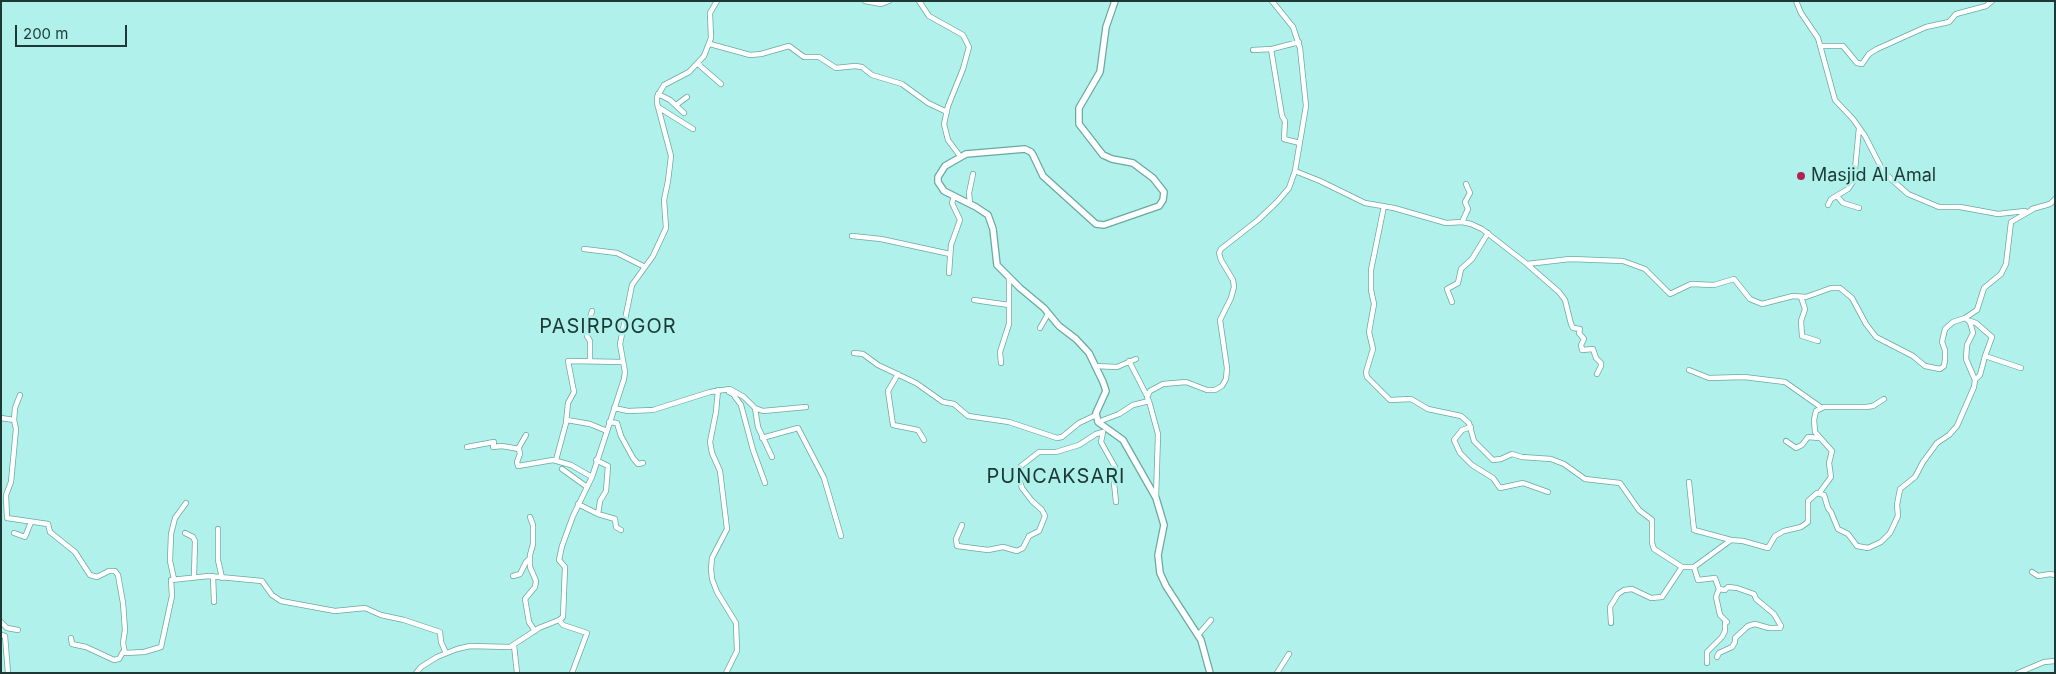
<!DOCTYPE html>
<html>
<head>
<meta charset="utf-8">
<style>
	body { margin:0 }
	#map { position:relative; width:2056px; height:674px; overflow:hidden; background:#b0f2eb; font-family:Inter,sans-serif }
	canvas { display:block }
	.frame { position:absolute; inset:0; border:2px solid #1d3835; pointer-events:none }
	.scale { position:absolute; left:15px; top:25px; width:112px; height:22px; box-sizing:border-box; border:2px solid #1d3835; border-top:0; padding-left:6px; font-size:15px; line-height:18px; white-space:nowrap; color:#1d3835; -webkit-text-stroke:4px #b0f2eb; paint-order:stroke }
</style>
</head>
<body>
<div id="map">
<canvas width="2056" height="674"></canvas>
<div class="frame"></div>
<div class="scale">200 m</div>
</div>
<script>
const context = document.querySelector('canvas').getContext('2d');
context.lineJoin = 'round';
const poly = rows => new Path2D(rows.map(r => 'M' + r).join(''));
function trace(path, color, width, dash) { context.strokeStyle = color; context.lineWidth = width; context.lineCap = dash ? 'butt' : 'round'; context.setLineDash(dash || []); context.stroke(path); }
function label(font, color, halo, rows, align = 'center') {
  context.font = font + ' Inter,sans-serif'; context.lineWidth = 5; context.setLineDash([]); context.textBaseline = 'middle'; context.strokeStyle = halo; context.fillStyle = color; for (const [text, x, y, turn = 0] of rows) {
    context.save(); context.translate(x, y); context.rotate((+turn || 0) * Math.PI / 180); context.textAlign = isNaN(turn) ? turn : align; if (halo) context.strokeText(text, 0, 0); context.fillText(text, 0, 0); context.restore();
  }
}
const minor = poly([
	[865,1,881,4,889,1],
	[919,1,929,16,963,35,969,47,963,69,948,106,944,124,948,140,960,156],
	[1272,1,1293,27,1300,48,1306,106,1295,171,1320,181,1365,203,1394,208,1446,223,1462,222,1471,224,1482,229,1527,264,1570,259,1623,261,1645,269,1670,294,1691,284,1714,285,1734,279,1750,299,1762,304,1793,296,1806,297,1831,288,1840,288,1852,298,1866,324,1876,337,1913,356,1925,366,1940,369,1944,366,1945,360,1945,350,1942,342,1945,329,1953,322,1965,318,1977,310,1984,288,2001,274,2006,264,2011,222,2035,208],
	[1796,1,1801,13,1818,38,1835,100,1853,119,1865,136,1882,169,1891,179,1908,194,1939,207,1960,207,1998,214,2025,211],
	[710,44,750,55,761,54,789,46,804,57,819,57,836,68,855,66,862,67,872,75,902,84,928,103,947,112],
	[1821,46,1843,46,1857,63,1862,64,1869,54,1877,49,1926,27,1949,22,1956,14,1986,6,1992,1],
	[1271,49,1282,116,1285,121,1284,139,1300,143],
	[1253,50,1272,49,1299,42],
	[698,64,721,84],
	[658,94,670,100,684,113],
	[676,105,687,97],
	[658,107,693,129],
	[1837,196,1843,203,1859,208],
	[970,204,969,193,973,174],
	[1828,205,1831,199,1848,189,1854,180,1859,128],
	[1384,206,1371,270,1371,290,1374,304,1369,332,1373,349,1366,372,1367,377,1390,400,1411,399,1428,409,1461,416,1469,423,1474,441,1493,460,1501,459,1512,454,1522,457,1551,459,1564,464,1585,479,1620,483,1639,510,1652,520,1652,543,1654,549,1682,567,1694,567,1731,540,1743,541,1768,548,1775,536,1784,531,1801,527,1808,522,1808,501,1817,493,1824,495,1828,508,1831,512,1838,529,1848,534,1857,546,1868,548,1881,542,1890,533,1898,516,1897,505,1900,489,1915,477,1923,462,1937,443,1949,435,1957,426,1974,387,1975,380,1966,359,1967,345,1973,333,1970,322,1965,318],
	[2032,209,2050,204,2055,199],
	[1462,222,1468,209,1465,202,1470,193,1466,184],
	[852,236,881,239,950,254],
	[584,249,617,253,645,267],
	[1528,265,1559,292,1565,300,1571,324,1573,328,1580,329,1579,333,1584,339,1581,345,1582,350,1593,349,1596,358,1601,363,1601,366,1597,374],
	[949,273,951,245,960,220,952,203,954,197],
	[1801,297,1805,309,1801,321,1802,336,1818,341],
	[974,300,1009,305],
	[1452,302,1447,289,1458,283,1461,269,1472,259,1488,233],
	[1970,321,1976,323,1992,337,1985,356,1980,375,1975,380],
	[1040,328,1048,314],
	[854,353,863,354,878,365,916,383,943,402,954,404,968,416,1009,422,1057,438,1062,437,1079,423,1096,415],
	[1985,356,2021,368],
	[590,361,590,341,587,336,587,328,592,311],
	[1129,361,1147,396],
	[1001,363,1000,352,1009,324,1009,277],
	[1095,366,1117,367,1136,359],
	[1689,370,1709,378,1744,377,1785,382,1822,408],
	[898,374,888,391,893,425,918,430,924,440],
	[718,390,716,412,710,442,712,453,720,471,727,529,712,558,711,569,712,579,717,592,736,623,737,651,726,673],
	[729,392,733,394,741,405,753,450,765,483],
	[1149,401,1158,434,1156,498],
	[614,408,628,411,653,410,710,392,730,389,744,397,755,408,763,411,806,407],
	[755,408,758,427,772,457],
	[1,418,14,420,16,429,11,482,6,495,7,518,48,524,50,532,75,552,90,575,97,577,109,571,115,571,118,575,123,603,125,630,123,643,125,653,144,652,161,647,172,596,171,580,209,576,262,581,272,595,281,601,335,611,365,608,381,615,404,620,440,632,441,642,446,653],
	[14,420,15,408,20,395],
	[567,420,590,424,607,431],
	[609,422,617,423,621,436,633,458,638,464,643,463],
	[1098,422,1119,414,1133,405,1149,401,1147,397,1150,391,1163,384,1186,382,1207,390,1215,390,1222,386,1226,379,1227,368,1220,320,1231,298,1234,287,1233,280,1221,260,1219,253,1221,249,1258,220,1277,202,1289,188,1295,171],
	[1471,427,1462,430,1454,440,1460,453,1472,465,1493,478,1500,488,1523,483,1548,492],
	[1103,432,1101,442,1115,467,1114,483,1116,502],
	[762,438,798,428,824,478,841,536],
	[1786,441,1796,448,1802,445,1808,437,1819,438],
	[467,447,494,442,493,447,502,446,519,449,520,454,517,462,518,466,553,460,571,465,592,477],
	[518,449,526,435],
	[556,460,566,423,568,403,574,392,568,361,623,362],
	[596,460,608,466,606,491,600,501,598,514,615,519,616,527,621,530],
	[562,469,587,487],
	[1689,482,1694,530,1731,540],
	[1820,492,1831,477,1829,463,1832,451,1815,432,1814,420,1816,411,1824,407,1866,407,1873,406,1884,399],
	[578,504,598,514],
	[530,517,533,525,533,544,530,555,530,567,536,581,535,587,525,599,529,622,535,631],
	[962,525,956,539,957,546,988,550,1003,547,1017,551,1023,548,1029,536,1039,531,1045,516,1042,510,1032,501,1022,488,1018,476,1021,466,1039,452,1056,452,1079,445,1096,434,1103,432],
	[218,529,218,560,222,578],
	[14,533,25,537,31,522],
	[185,533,193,537,195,541,194,577],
	[1694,567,1698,580,1715,578,1719,589,1716,597,1720,615,1727,622,1725,623,1725,631,1722,637,1707,652,1707,663],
	[2032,572,2038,576,2050,574,2055,575],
	[213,576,214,602],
	[513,576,520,574,526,562,530,558],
	[174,579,170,561,171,534,175,518,186,503],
	[559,620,563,625,587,633,572,673],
	[1,622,7,628,18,630],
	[1611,623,1610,607,1618,594,1624,590,1632,589,1651,598,1662,597,1682,567],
	[1,635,5,636,8,673],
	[1198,635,1211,620],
	[71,638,72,644,86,647,114,660,119,659,123,652],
	[514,645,517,673],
	[1717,657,1719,653,1732,647,1735,642,1735,638,1748,626,1755,624,1769,628,1780,628,1781,626,1774,614,1756,599,1754,594,1737,588,1728,587,1725,590,1719,589],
	[416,673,421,667,437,657,457,649,470,646,510,647,539,628,559,620,563,617,565,567,559,560,562,546,573,516,592,477,624,379,625,372,620,344,632,285,653,256,666,228,664,200,668,181,671,156,657,103,657,97,664,85,689,72,704,56,711,38,710,13,717,1],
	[1277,673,1289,654],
	[2018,673,2044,662,2055,661]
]);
const major = poly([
	[1115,1,1106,27,1100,72,1079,108,1079,124,1103,155,1112,159,1133,163,1153,178,1164,192,1163,200,1159,206,1104,225,1096,224,1043,176,1033,155,1031,152,1025,149,966,154,945,166,938,177,938,182,944,191,976,207,988,215,993,229,997,265,1020,288,1044,308,1059,326,1076,339,1089,353,1103,382,1106,391,1096,413,1098,422,1123,440,1156,498,1164,525,1158,555,1160,573,1166,586,1201,640,1210,673]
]);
trace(minor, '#69a9a2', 6);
trace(major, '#69a9a2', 8);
trace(minor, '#fff', 4.5);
trace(major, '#fff', 5.5);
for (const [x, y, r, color] of [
	[1801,176,5,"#b22353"]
]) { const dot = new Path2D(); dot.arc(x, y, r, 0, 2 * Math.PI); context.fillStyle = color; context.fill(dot); trace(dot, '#b0f2eb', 2); }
label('18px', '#1d3835', '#b0f2eb', [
	["Masjid Al Amal",1811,176]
], 'left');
context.letterSpacing = '1px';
label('20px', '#1d3835', '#b0f2eb', [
	["PASIRPOGOR",608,327],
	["PUNCAKSARI",1056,477]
]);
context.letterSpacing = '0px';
</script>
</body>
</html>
